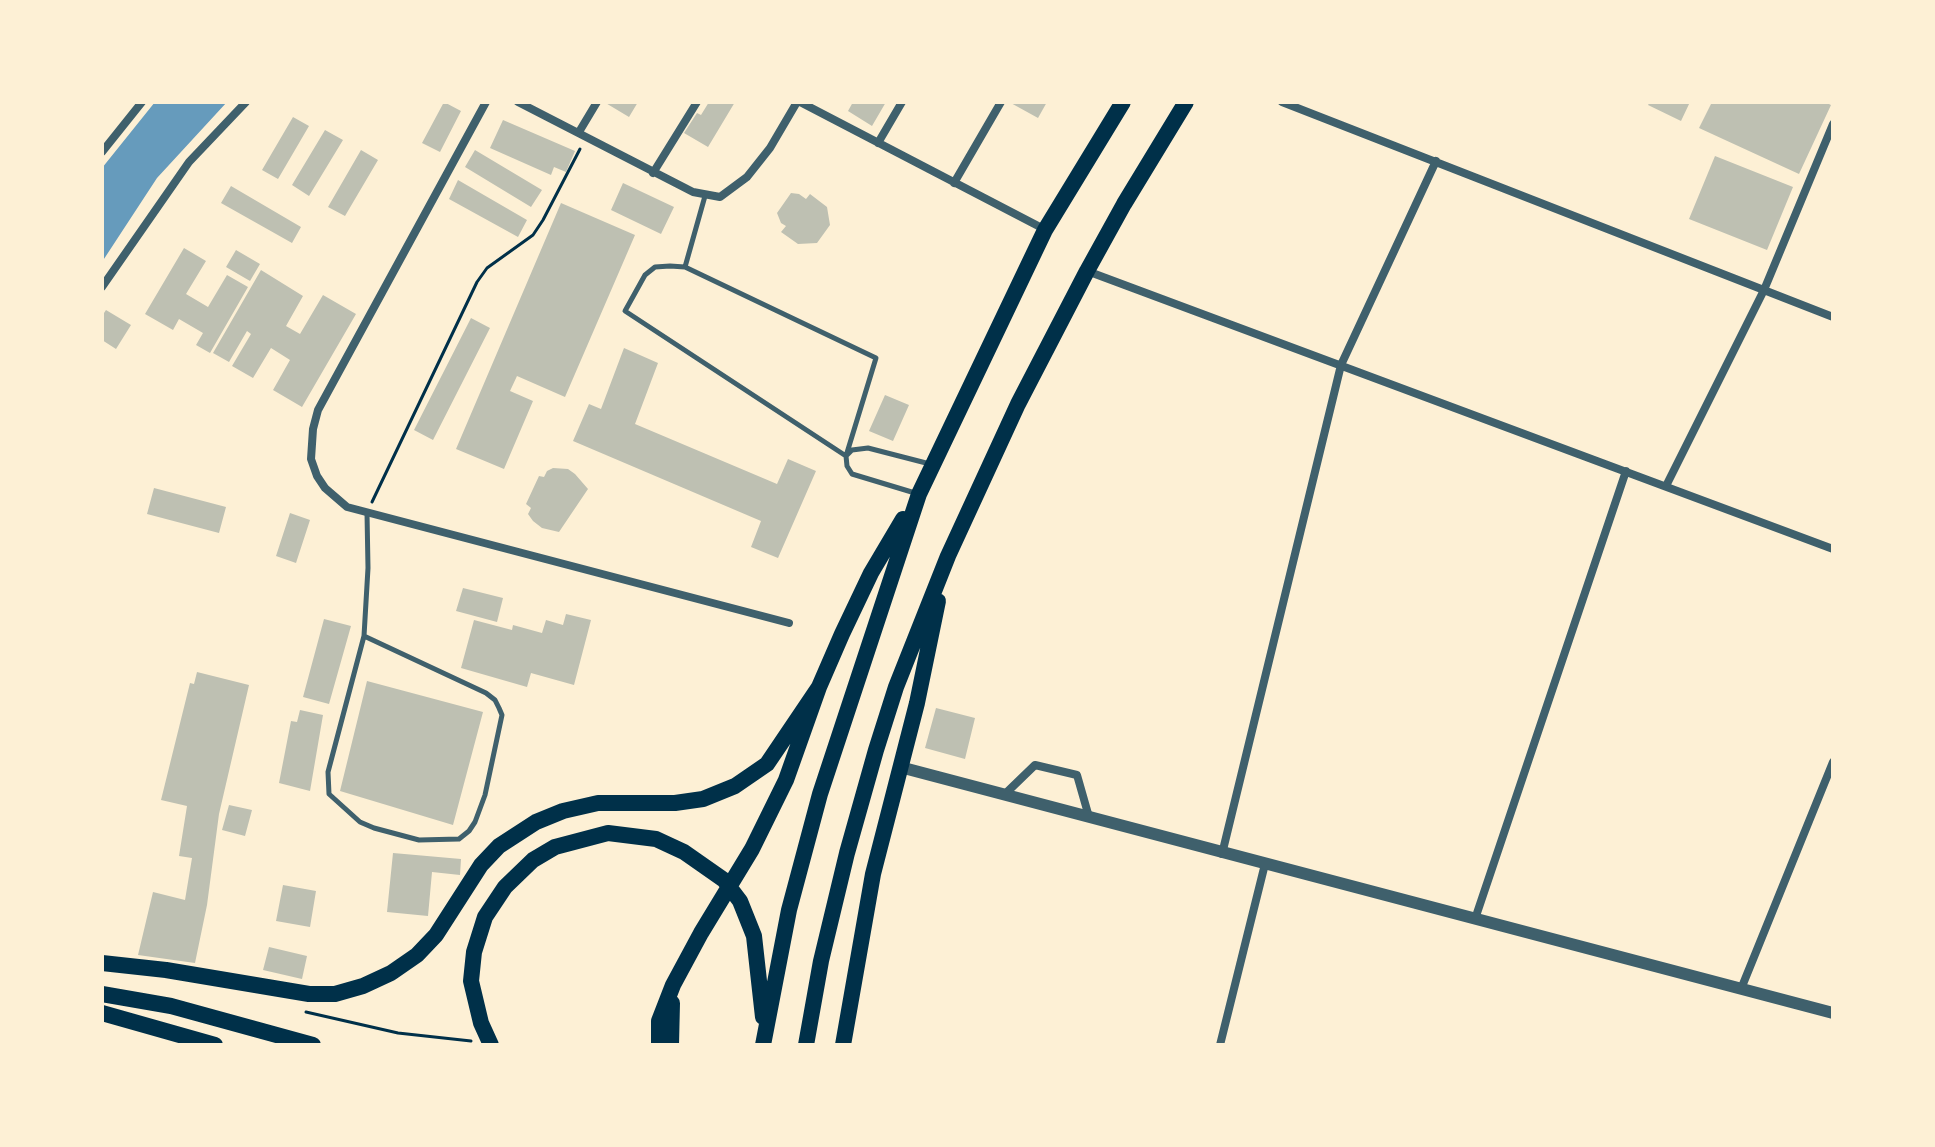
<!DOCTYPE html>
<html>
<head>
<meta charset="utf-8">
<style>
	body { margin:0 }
	#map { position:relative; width:1935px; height:1147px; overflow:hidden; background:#fdf0d5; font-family:Montserrat,sans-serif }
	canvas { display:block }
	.frame { position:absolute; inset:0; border:104px solid #fdf0d5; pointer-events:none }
</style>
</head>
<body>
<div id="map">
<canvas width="1935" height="1147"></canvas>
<div class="frame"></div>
</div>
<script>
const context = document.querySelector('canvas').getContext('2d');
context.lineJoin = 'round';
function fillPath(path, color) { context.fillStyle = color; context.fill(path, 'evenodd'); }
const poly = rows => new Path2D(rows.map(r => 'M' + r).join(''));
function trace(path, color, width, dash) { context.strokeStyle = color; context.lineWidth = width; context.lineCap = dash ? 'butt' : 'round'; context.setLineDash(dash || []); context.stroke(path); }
fillPath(poly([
	[155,102,227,102,157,178,102,262,102,168]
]), '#669bbc');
fillPath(poly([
	[444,102,461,111,440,152,422,143],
	[604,102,638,102,629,117],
	[709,102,735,102,708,147,684,133,697,113,701,115],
	[853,102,886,102,872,126,848,111],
	[1009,102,1047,102,1038,118],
	[1650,102,1690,102,1681,121,1648,105],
	[1712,102,1825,102,1831,105,1799,174,1699,128],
	[293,117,309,126,278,179,262,170],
	[503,120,575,151,566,172,554,167,551,175,490,148],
	[325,130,343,140,309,196,292,185],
	[361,150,378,160,345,216,328,207],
	[475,150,542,190,531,207,465,167],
	[1715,156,1793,187,1767,250,1689,219],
	[458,180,527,220,518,237,449,199],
	[623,183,674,207,661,234,611,210],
	[231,186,301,227,292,243,221,203],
	[791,193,799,194,806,199,810,194,827,207,830,225,817,243,798,244,781,232,786,226,781,223,777,213],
	[561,203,635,235,565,397,517,376,510,391,533,401,504,469,456,449],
	[184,248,206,261,186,294,208,307,227,275,248,287,210,353,196,345,203,333,179,319,173,330,145,314],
	[236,250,260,264,250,281,226,267],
	[261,270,303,296,286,326,300,334,323,295,356,314,302,407,273,390,290,360,271,348,253,378,232,366,251,334,247,331,229,362,213,353],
	[106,310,131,325,116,349,102,340,102,316],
	[471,318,490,328,433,440,414,430],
	[624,348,658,363,635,424,777,484,788,459,816,471,778,558,751,547,761,521,573,441,589,404,601,409],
	[885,395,909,405,893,441,869,431],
	[553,468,568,469,575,474,588,489,559,532,542,528,533,521,528,514,531,508,526,504,539,476,544,477,547,471],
	[154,488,226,507,219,533,147,514],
	[290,513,310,520,296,563,276,556],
	[463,588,503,598,497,622,456,611],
	[566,614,591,620,574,685,531,673,527,687,461,668,474,620,512,630,513,625,542,633,546,620,563,625],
	[324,619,351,626,329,704,303,697],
	[197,672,249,685,219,814,207,905,195,963,138,955,153,892,185,900,192,858,179,856,187,806,161,800,190,683,194,684],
	[367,681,483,712,453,825,340,791],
	[936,708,975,718,965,759,925,748],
	[300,710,323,715,310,791,279,783,291,721,297,722],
	[229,805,252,810,245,836,222,830],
	[393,853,461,859,460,875,432,872,428,916,387,912],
	[283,885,316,891,310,927,276,921],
	[269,947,307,956,302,979,263,970]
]), '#bec0b2');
trace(poly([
	[372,502,477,282,487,268,533,235,543,220,580,149],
	[306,1012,398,1033,471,1041]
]), '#003049', 3);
trace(poly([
	[670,266,685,267,876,358,846,456,625,311,645,275,655,267,670,266],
	[685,267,705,196],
	[915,493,852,474,847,466,846,456,852,450,868,448,930,464],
	[364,636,486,693,495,700,499,708,502,715,485,795,475,822,469,831,459,839,419,840,374,828,360,822,329,794,328,772,364,636,368,568,367,513]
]), '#3f606c', 5);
trace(poly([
	[486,102,318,410,313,429,311,459,317,476,325,488,347,507,789,623],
	[518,102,693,192,720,197,747,177,770,148,797,102],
	[800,102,1044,229],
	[1282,102,1833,317],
	[579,132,597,102],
	[878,143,902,102],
	[102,152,142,102],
	[653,173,697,102],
	[954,183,1001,102],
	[1087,271,1833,549],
	[102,287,189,162,246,102],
	[1666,486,1764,290,1833,124],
	[1005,794,1035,765,1077,775,1089,817],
	[1222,854,1341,365,1436,161],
	[1475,919,1626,471],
	[1741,989,1833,762],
	[1220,1045,1265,864]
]), '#3f606c', 8);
trace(poly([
	[900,767,1833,1013]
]), '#3f606c', 12);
trace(poly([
	[102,963,166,970,309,994,335,994,363,986,391,973,417,955,436,935,481,865,499,846,536,822,563,811,598,803,675,803,703,799,735,786,767,764,819,687],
	[102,994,171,1006,313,1045],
	[102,1013,215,1045],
	[491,1045,481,1023,471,981,474,952,485,917,505,887,533,860,555,847,608,833,656,839,684,852,724,880,740,901,754,936,763,1017],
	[659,1045,659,1021,673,985,701,933,752,849,786,780,819,687,842,634,871,573,903,519],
	[671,1045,672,1003],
	[763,1045,789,910,820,794,919,494,1045,230,1123,102],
	[806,1045,821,961,847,853,876,750,896,687,948,556,1018,404,1087,271,1124,204,1186,102],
	[843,1045,873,874,917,703,938,601]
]), '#003049', 16);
</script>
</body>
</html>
